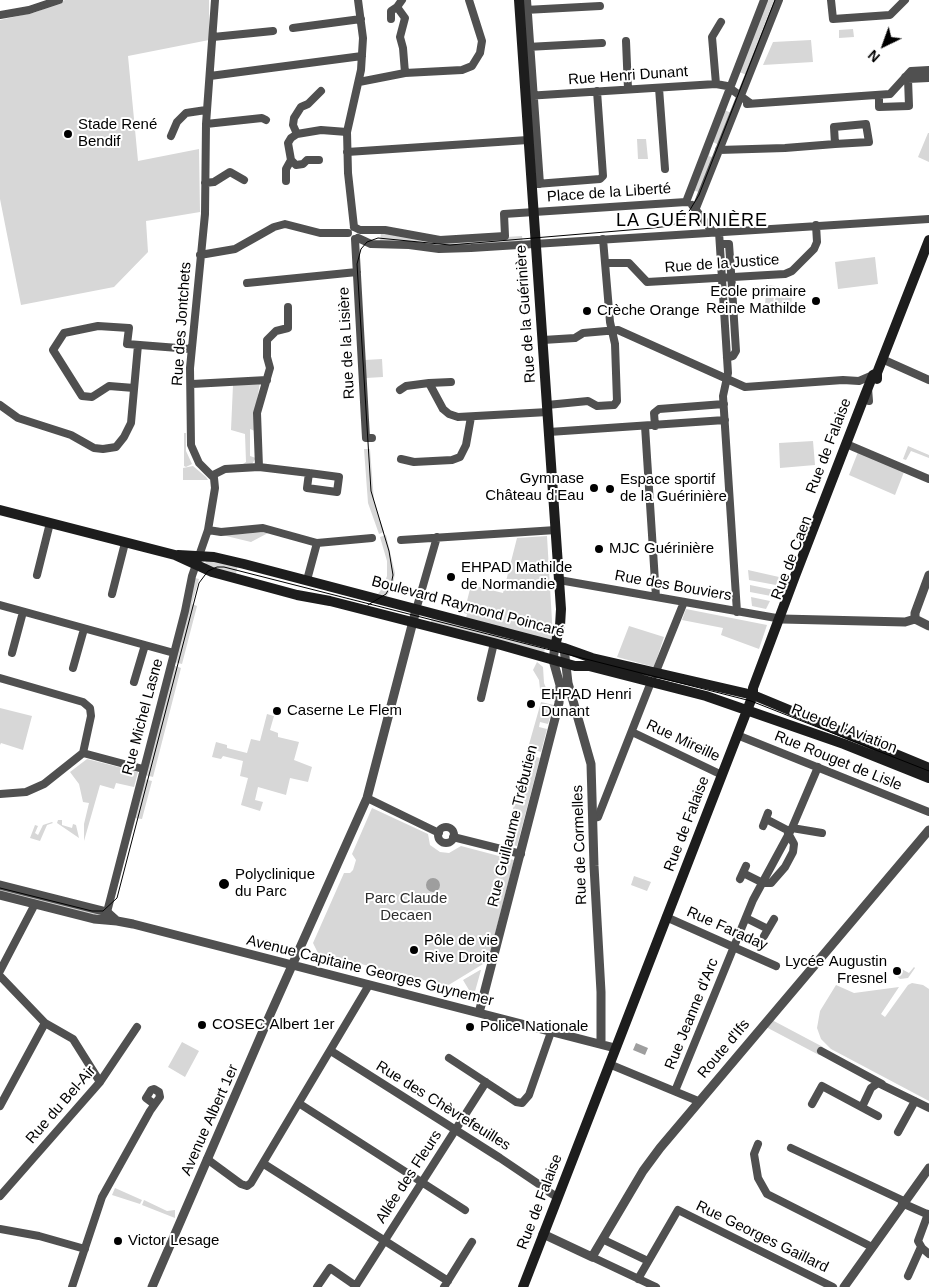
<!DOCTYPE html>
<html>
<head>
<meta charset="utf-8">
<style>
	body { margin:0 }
	#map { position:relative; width:929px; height:1287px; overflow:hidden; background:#fff; font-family:Helvetica,sans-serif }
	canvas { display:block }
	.north { position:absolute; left:859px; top:20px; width:50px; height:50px; -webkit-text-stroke:4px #fff; paint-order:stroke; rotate:222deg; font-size:14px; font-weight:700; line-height:20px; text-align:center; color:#000 }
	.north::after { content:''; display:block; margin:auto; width:18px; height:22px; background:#000; clip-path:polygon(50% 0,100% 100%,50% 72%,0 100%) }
</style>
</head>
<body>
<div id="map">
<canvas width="929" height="1287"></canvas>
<div class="north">N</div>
</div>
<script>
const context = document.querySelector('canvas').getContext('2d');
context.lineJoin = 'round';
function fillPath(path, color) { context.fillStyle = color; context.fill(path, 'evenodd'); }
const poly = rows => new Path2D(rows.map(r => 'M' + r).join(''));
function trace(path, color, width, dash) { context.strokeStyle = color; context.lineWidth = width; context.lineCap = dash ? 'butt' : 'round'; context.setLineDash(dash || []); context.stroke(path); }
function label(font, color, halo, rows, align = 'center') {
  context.font = font + ' Helvetica,sans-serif'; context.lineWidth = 4; context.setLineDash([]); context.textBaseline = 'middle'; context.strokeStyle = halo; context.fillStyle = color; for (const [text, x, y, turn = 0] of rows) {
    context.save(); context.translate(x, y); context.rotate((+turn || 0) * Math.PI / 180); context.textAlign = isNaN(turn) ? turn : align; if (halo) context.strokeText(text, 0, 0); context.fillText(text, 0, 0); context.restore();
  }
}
fillPath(poly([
	[65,0,209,0,209,40,128,56,138,161,199,149,200,212,146,221,148,252,114,287,21,305,0,199,0,20,36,12],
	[767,0,776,0,747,75,739,72],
	[853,29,854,37,839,38,839,30],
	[811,40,813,62,763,65,773,42],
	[724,110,732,113,719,145,713,142],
	[928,133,929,133,929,162,918,157],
	[646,139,648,159,638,159,637,139],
	[708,151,710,152,709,156,714,158,701,193,693,190],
	[381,232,457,240,522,236,523,243,457,246,380,242],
	[875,257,878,284,838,289,835,262],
	[767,285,775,286,773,305,765,304],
	[776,295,792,297,791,308,774,305],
	[382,359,383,377,366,378,365,360],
	[260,382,255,413,255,431,250,429,250,456,256,458,252,464,243,464,246,462,245,434,231,430,233,385],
	[184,433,186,433,186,451,192,464,186,467,184,466],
	[813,441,815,465,780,468,779,443],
	[908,446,929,455,929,458,911,451,906,460,903,459],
	[364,449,370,449,374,501,384,532,379,534,368,503],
	[858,452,904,472,895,495,849,475],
	[193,466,206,477,208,480,183,480,183,468],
	[270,532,251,542,222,535],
	[386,535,395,573,393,585,386,597,378,594,383,587,387,576,387,561,380,537],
	[547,536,553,638,549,640,466,618,467,614,464,613,471,585,503,593,517,538],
	[206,560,238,565,235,577,205,566],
	[748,570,779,577,776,585,749,580],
	[195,578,199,579,192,604,197,606,182,664,174,662],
	[750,585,774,590,771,596,750,592],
	[751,597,770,601,766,609,752,606],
	[686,609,767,625,759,649,721,635,723,628,682,620],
	[432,617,546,646,543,656,430,626],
	[629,626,664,637,654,667,617,657],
	[537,662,543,667,544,683,551,700,541,698,539,680,533,670],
	[173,665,181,668,153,777,145,775],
	[541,702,554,705,548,724,540,722,539,727,547,729,541,752,528,748],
	[0,708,32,716,23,750,1,743,0,745],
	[267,714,274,716,270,730,278,733,278,737,299,742,294,760,312,767,308,782,290,778,286,795,258,787,255,800,263,802,260,811,241,805,248,778,240,776,243,761,223,756,221,759,212,757,216,742,227,745,227,748,247,753,251,739,260,741],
	[526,754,540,758,517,846,505,843],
	[87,759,138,772,134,787,116,783,114,789,100,785,84,841,84,824,89,803,83,802,79,784,70,772],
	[144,779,152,781,142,819,135,818,135,813],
	[372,808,428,834,430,845,440,852,449,853,461,846,514,860,488,961,447,986,318,953,313,943,344,873,350,873,353,870,356,860,352,854],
	[58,820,62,820,62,825,72,828,73,824,76,825,79,838,57,823],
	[52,822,53,823,47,825,40,841,30,838,35,825,38,826,35,833,38,835,43,825],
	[634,876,651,882,647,891,631,885],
	[0,887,96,911,97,918,0,893],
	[263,939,279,942,278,952,256,947],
	[896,966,909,973,914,967,915,968,908,978,900,979,893,973],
	[480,970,481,970,474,995,472,995,463,980],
	[912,983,923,985,929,989,929,1101,831,1049,821,1039,817,1028,820,1011,836,985,854,993,899,987,881,1014,885,1017,908,985],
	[772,1020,823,1047,819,1055,766,1027],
	[182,1042,199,1051,185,1077,168,1067],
	[115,1188,142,1200,140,1204,112,1195],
	[144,1200,167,1211,175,1210,175,1218,142,1205]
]), '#d7d7d7');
fillPath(poly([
	'426 885a7 7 0 1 1 14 0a7 7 0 1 1-14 0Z',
	[636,1043,648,1048,645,1055,633,1050]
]), '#9e9e9e');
trace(poly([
	[402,0,397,7,405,18,400,37,403,48,405,73],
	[527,0,540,184],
	[831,0,833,19,890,15,905,0],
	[525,10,600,6],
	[0,15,29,10,59,0],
	[391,19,391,11,397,7],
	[293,28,361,19],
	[213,37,273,31],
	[626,41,628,89],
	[527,47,602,43],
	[210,76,362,56],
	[908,79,929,78],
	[359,82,405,73,462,70,472,66,480,53,482,41,469,0],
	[716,84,712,37,721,22],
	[659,88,665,169],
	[879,95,879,107,909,106,908,79,905,77],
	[526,96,716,84,727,86,750,103],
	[747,104,890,94,911,71,929,70],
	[206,124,262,118,266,120],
	[297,134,293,125,294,118,301,107,308,104,321,91],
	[171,136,177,122,186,113,206,110],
	[719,150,785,148,835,144,869,142,866,124,834,127,835,144],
	[347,152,528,140],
	[319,160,307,160,303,164,296,165,291,160,288,143,291,138,297,134,321,130,347,132],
	[286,181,286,169,291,160],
	[205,183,214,182,230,172,244,180],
	[536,184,600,179,603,176,597,91],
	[686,202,764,0],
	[692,205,713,232],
	[696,208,779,0],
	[354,227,360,230,385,230,440,240,505,236,504,214,686,202],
	[354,227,348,173,347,132,361,70,363,38,358,0],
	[719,232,728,373,723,396,737,612],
	[358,238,371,244,409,245,439,249,471,248,929,219],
	[355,239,366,438,372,438],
	[720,244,729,244,731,272,736,351,733,356,727,358],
	[200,255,235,249,274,227,285,224,320,233,348,233],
	[606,263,629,263,647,282,785,274,792,271,814,249,817,242,816,225],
	[247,283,357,272],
	[543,340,575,338,583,333,618,330,745,387,843,380,859,381,873,375],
	[882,359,929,380],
	[429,383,451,382],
	[192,384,267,380],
	[134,388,109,386,92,397,82,396,53,350,64,333,98,326,129,328,127,344,191,349],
	[868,388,869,401],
	[400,390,406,386,429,383,443,409,449,414,458,417,548,412],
	[0,405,18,418,71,435,94,448,103,449,116,447,124,437,131,423,138,345],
	[547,405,588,401,597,406,614,405,617,401,615,344,610,322,603,239],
	[645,426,656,597],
	[655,426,654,413,659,409,724,404],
	[549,432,725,420],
	[851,446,929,479],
	[401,459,414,462,452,460,460,457,466,445,471,417],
	[259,467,257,413,270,368,267,357,267,340,276,331,288,328,288,307],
	[213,475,225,469,259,467,309,473,339,477,337,492,307,488,309,473],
	[208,530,221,532,263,528,317,543,372,538],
	[401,540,556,530],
	[37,575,50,523],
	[307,580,317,543],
	[559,580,782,619],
	[112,594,125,543],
	[0,605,174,653],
	[416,610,437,537],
	[12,653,23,612],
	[73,668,84,629],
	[655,674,684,602],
	[0,678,83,702,90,708,91,716,83,753,143,769],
	[134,682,145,645],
	[481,698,494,643],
	[632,732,722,775],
	[737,735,929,812],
	[0,794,26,792,44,784,83,753],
	[367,798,439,833],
	[593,818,598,817,651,682],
	[766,819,789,831],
	[763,826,768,813],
	'438 835a8 8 0 1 1 16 0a8 8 0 1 1-16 0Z',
	[792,828,822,833],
	[453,837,521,854],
	[743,873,763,883,771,883,785,867,793,852,794,844,788,833],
	[740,879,746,866],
	[107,912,185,611,192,576,208,530,215,488,214,478,199,463,191,445,190,368,205,214,206,124,215,0],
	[666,917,776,966],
	[746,918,768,929],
	[764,936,774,919],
	[0,971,35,904],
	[0,976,45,1023,73,1039,100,1082],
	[331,1051,500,1158,540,1185],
	[821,1051,882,1084],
	[449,1058,516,1102,522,1103,529,1095,551,1032],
	[609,1064,698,1101],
	[675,1091,753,900,792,828,818,767],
	[300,1104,465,1210],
	[812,1104,822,1086,878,1116],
	[0,1106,45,1023],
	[862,1107,871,1088,878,1083,929,1108],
	[898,1132,915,1101],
	[758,1144,754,1154,758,1178,767,1194,872,1247],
	[791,1148,904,1201],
	[207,1159,241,1184,247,1186,251,1183,369,985],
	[264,1164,448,1281],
	[549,1192,557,1197],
	[0,1196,100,1082,137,1027],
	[902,1203,929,1215],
	[928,1214,918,1241,922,1248,929,1254],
	[0,1229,39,1236,85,1249],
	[604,1240,648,1261],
	[592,1257,656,1287],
	[908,1276,921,1247],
	[638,1279,678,1210,833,1287],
	[72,1287,102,1197,150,1111,160,1097,159,1092,154,1089,151,1090,146,1098,154,1104],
	[317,1287,330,1268,356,1286],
	[355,1287,486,1082],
	[444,1287,472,1242]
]), '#505050', 8);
trace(poly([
	[782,619,905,622,915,619],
	[915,619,915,613,929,575],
	[915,619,929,626],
	[564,648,568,683,591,764,594,866,601,992,601,1044],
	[0,885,107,912,117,921],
	[0,895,94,919,117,921,133,924,615,1048],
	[479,1013,559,703,560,685,553,660,555,646],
	[543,1234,592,1257,643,1171,660,1148,929,830],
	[152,1287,269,1017,367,798,416,610],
	[844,1287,929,1168]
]), '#505050', 9);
trace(poly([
	[519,0,561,609,560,626,555,646],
	[877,379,877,373,929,240],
	[0,510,175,555,212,572,297,595,330,601,494,643,575,666,589,666,706,696,844,744,929,778],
	[178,555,214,557,244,564,564,648,592,658,753,695,929,768],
	[523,1287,753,695,753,688,795,576,865,395,873,375,877,373]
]), '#1d1d1d', 10);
trace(poly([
	[368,605,386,594,391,585,393,575,389,551,371,491,357,264,361,249,367,242,378,238,450,245,653,228,670,226,679,222,688,213,699,195,775,0],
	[0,888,92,911,103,911,117,898,199,583,208,571,217,567,224,567,751,701,929,771]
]), '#000', 1);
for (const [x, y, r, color] of [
	[68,134,5,"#000"],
	[816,301,5,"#000"],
	[587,311,5,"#000"],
	[594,488,5,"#000"],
	[610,489,5,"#000"],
	[599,549,5,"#000"],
	[451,577,5,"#000"],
	[531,704,5,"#000"],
	[277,711,5,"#000"],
	[224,884,6,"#000"],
	[414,950,5,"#000"],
	[897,971,5,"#000"],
	[202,1025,5,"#000"],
	[470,1027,5,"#000"],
	[118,1241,5,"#000"]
]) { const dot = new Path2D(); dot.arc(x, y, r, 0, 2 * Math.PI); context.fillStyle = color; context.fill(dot); trace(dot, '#fff', 2); }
label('15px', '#000', '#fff', [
	["Rue Henri Dunant",628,76,-4],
	["Place de la Liberté",609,193,-4],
	["Rue de la Justice",722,264,-4],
	["Rue de la Guérinière",526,314,-94],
	["Rue des Jontchets",182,324,-86],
	["Rue de la Lisière",347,343,-93],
	["Rue de Falaise",829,446,-69],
	["Rue de Caen",792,558,-69],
	["Rue des Bouviers",673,586,10],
	["Boulevard Raymond Poincaré",468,607,15],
	["Rue Michel Lasne",143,717,-75],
	["Rue de l'Aviation",844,729,21],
	["Rue Mireille",683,741,25],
	["Rue Rouget de Lisle",838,761,22],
	["Rue de Falaise",687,824,-69],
	["Rue Guillaume Trébutien",513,826,-76],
	["Rue de Cormelles",580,845,-92],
	["Rue Faraday",727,929,24],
	["Avenue Capitaine Georges Guynemer",370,971,14],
	["Rue Jeanne d'Arc",692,1014,-68],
	["Route d'Ifs",724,1049,-50],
	["Rue du Bel-Air",61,1105,-49],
	["Rue des Chèvrefeuilles",443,1106,32],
	["Avenue Albert 1er",210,1120,-66],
	["Allée des Fleurs",409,1177,-57],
	["Rue de Falaise",540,1202,-69],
	["Rue Georges Gaillard",762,1237,26]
]);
label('15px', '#000', '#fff', [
	["Stade René",78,125],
	["Bendif",78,142],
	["Ecole primaire",806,292,"right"],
	["Reine Mathilde",806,309,"right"],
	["Crèche Orange",597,311],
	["Gymnase",584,479,"right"],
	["Château d'Eau",584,496,"right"],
	["Espace sportif",620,480],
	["de la Guérinière",620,497],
	["MJC Guérinière",609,549],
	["EHPAD Mathilde",461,568],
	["de Normandie",461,585],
	["EHPAD Henri",541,695],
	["Dunant",541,712],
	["Caserne Le Flem",287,711],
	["Polyclinique",235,875],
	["du Parc",235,892],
	["Pôle de vie",424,941],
	["Rive Droite",424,958],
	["Lycée Augustin",887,962,"right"],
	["Fresnel",887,979,"right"],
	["COSEC Albert 1er",212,1025],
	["Police Nationale",480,1027],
	["Victor Lesage",128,1241]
], 'left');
label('15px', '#2e2e2e', '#fff', [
	["Parc Claude",406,899],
	["Decaen",406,916]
]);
context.letterSpacing = '1px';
label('18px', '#000', '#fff', [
	["LA GUÉRINIÈRE",692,221]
]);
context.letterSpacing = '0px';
</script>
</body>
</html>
